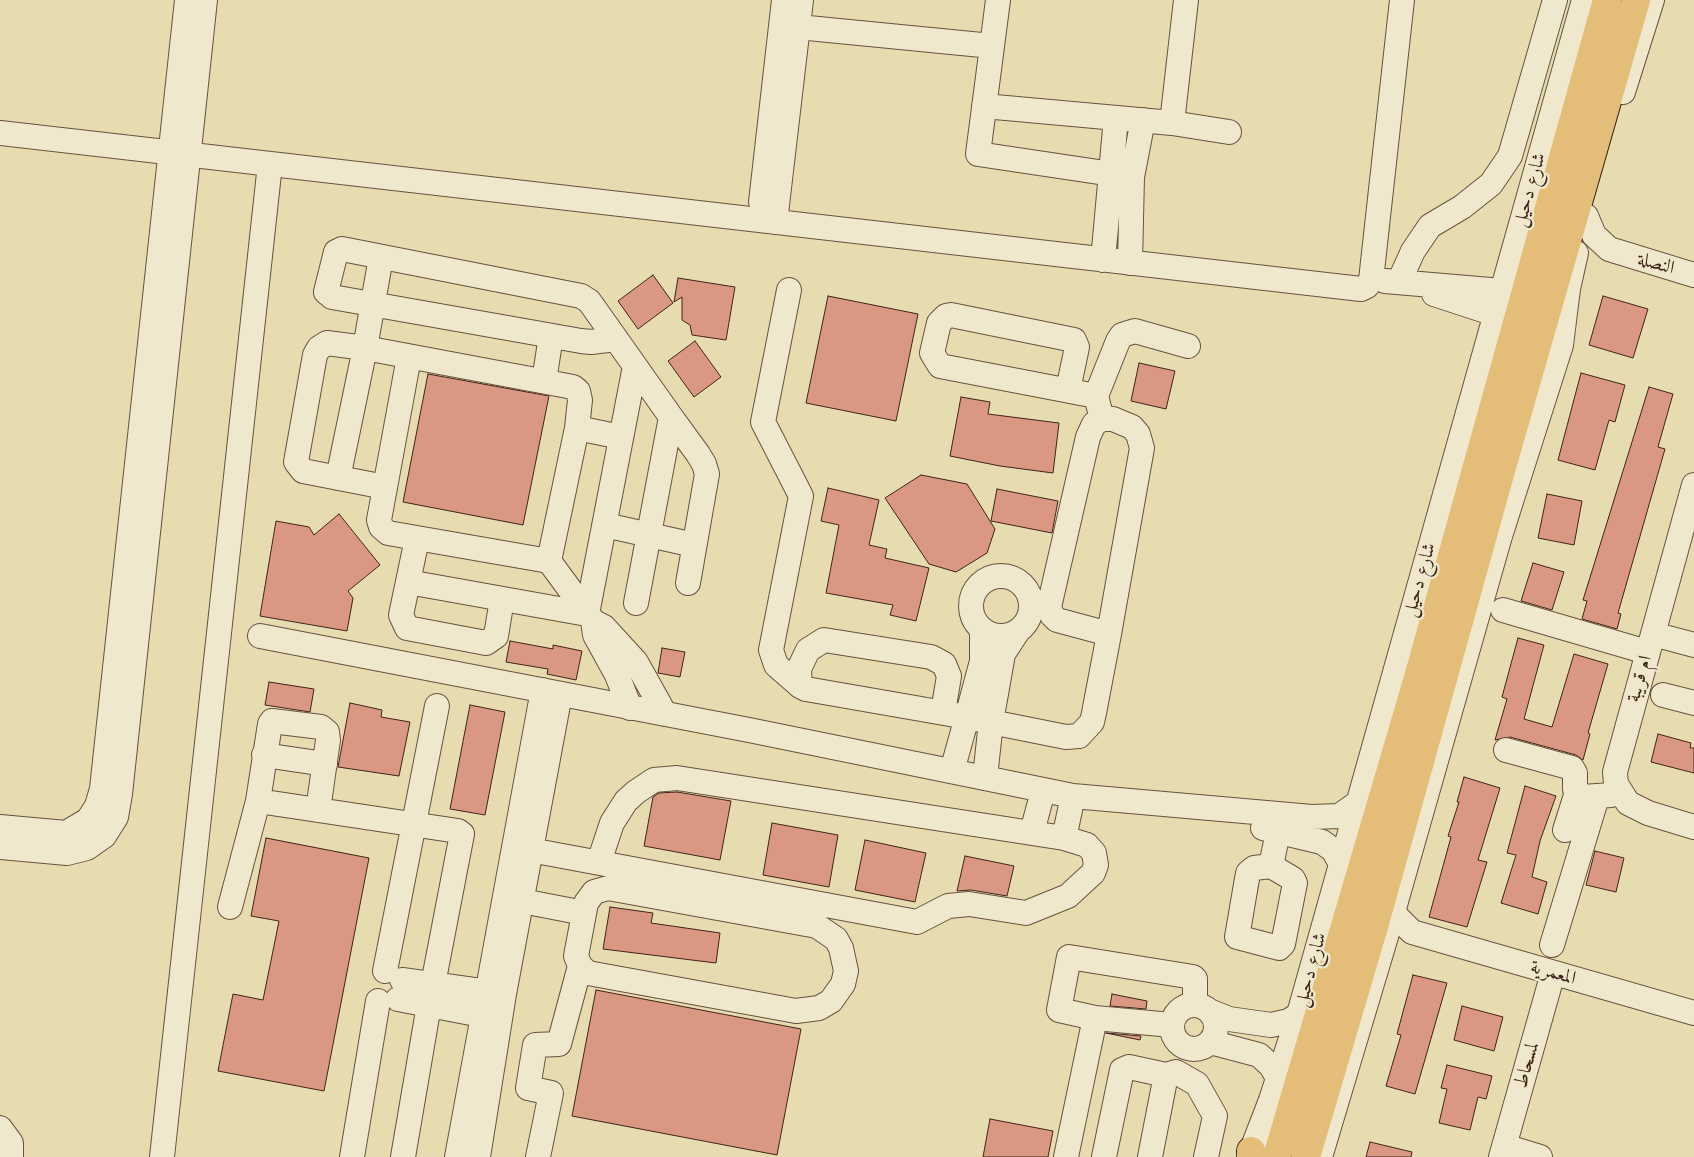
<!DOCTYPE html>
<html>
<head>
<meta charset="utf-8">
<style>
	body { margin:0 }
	canvas { display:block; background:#e7dbb0 }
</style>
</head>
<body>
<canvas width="1694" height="1157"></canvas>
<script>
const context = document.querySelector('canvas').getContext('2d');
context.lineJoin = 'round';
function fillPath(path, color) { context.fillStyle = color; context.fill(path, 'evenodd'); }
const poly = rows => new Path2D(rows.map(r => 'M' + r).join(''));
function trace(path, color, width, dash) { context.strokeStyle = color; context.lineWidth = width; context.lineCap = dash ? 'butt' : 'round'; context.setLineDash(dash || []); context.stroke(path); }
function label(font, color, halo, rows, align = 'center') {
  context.font = font + ' "Old Standard TT",Amiri,serif'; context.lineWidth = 4.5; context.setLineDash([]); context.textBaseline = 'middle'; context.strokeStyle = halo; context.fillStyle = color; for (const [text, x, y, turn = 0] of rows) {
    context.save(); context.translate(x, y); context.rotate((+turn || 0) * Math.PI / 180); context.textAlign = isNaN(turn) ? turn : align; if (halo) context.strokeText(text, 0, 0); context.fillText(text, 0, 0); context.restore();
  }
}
const building = poly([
	[653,275,673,303,638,329,618,301,653,275],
	[678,278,735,287,726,340,692,335,690,325,682,320,682,297,674,302,678,278],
	[828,296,918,314,896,421,806,403,828,296],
	[1603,296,1648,309,1633,358,1589,345,1603,296],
	[695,341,721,377,694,397,668,361,695,341],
	[1139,363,1175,371,1166,409,1131,401,1139,363],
	[1581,373,1625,385,1615,422,1609,420,1595,470,1558,460,1581,373],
	[428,374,549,396,523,525,403,502,428,374],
	[1649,387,1673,394,1658,447,1665,449,1618,613,1621,614,1617,629,1582,619,1587,601,1583,600,1649,387],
	[961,397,990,402,988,414,1059,423,1053,473,1000,466,950,456,961,397],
	[921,475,967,484,995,529,987,553,956,572,929,564,885,498,921,475],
	[828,488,879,500,869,545,887,549,885,558,929,568,916,621,890,615,893,605,826,593,839,525,821,521,828,488],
	[997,489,1058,501,1052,533,991,521,997,489],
	[1547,494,1582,501,1574,545,1538,538,1547,494],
	[339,514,380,565,348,591,353,598,347,631,260,616,276,521,309,527,314,535,339,514],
	[1533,563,1564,572,1552,610,1521,601,1533,563],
	[1518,638,1544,645,1524,719,1552,727,1574,654,1608,664,1588,733,1590,734,1583,760,1576,755,1510,737,1495,740,1507,699,1502,697,1518,638],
	[510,641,553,649,553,645,582,651,576,680,547,674,548,669,506,662,510,641],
	[662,648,685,652,680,677,658,673,662,648],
	[269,682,314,689,310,712,265,705,269,682],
	[350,703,382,710,381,717,410,722,399,776,338,767,350,703],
	[470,705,505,712,485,815,450,809,470,705],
	[1658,734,1691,743,1690,748,1694,748,1694,773,1651,762,1658,734],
	[1464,777,1500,788,1478,860,1487,862,1467,927,1429,917,1451,837,1448,836,1459,802,1457,802,1464,777],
	[1525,786,1556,796,1540,841,1532,877,1547,882,1538,914,1501,903,1516,855,1507,853,1525,786],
	[677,792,731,801,720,860,644,846,653,797,659,793,677,792],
	[772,823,838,835,829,887,763,875,772,823],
	[266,838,369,858,324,1091,218,1071,233,994,263,1000,279,921,251,916,266,838],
	[865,840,926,853,915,902,855,890,865,840],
	[1595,851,1624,858,1616,892,1586,885,1595,851],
	[965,856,1014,866,1007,896,971,890,957,891,965,856],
	[610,907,653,913,651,923,720,933,716,963,603,949,610,907],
	[1413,975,1447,983,1415,1094,1386,1086,1401,1035,1397,1034,1413,975],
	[596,990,801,1029,777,1155,572,1116,596,990],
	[1112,994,1147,1001,1146,1009,1110,1006,1112,994],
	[1462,1006,1503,1017,1494,1051,1454,1040,1462,1006],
	[1106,1033,1141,1036,1140,1040,1106,1033],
	[1447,1065,1492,1076,1486,1099,1478,1097,1470,1130,1439,1123,1447,1089,1441,1088,1447,1065],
	[990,1119,1053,1131,1048,1157,983,1157,990,1119],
	[1370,1142,1412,1152,1411,1157,1366,1157,1370,1142]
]);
fillPath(building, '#da9883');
trace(building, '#3f241a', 1);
const minor = poly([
	[998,0,978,154,1132,177],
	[798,27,992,46],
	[1623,92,1652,0],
	[984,106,1172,123,1229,132],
	[1172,123,1186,0],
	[0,133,1361,289,1367,286,1371,280,1402,0],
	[761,202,784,0],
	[1586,216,1594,235,1609,249,1694,275],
	[775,222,801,0],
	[1103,260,1116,118],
	[1130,263,1132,177,1143,120],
	[1385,281,1502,291],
	[1399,282,1413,251,1430,226,1462,207,1491,184,1510,156,1555,0],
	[789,290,763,422,801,496,771,650,776,665,800,686],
	[1434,294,1495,314],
	[616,339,591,342,581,341,332,297,326,292,336,252,342,249,581,296,589,301,616,339,671,417,698,454,704,464,707,474,688,583],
	[409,357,379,520,381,527,388,533,549,561,593,621,595,635,617,675,630,708],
	[544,381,551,336],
	[1068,390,1077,347,1074,340,951,315,946,316,939,323,932,353,940,366,1096,396,1102,419],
	[1096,396,1118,341,1122,335,1135,331,1188,346],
	[577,428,621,437],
	[338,478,365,348,381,257],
	[1694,485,1615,772,1616,784,1628,803,1648,813,1694,827],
	[385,487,303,471,296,462,315,355,319,348,327,343,365,348,573,387,578,391,580,400,577,428,549,561],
	[605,525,694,545],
	[417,539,401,615,407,628,486,643,496,636,502,599],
	'971 606a30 30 0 1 1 60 0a30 30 0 1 1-60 0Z',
	[408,582,587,614,635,366],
	[636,603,671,417],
	[1503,610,1647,652],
	[596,623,604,627,636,662,665,714],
	[1018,631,1003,654,991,722,1066,737,1079,736,1092,722,1094,713,1109,634,1142,448,1138,434,1132,427,1113,419,1102,419,1094,424,1088,437,1049,607,1052,615,1057,620,1109,634],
	[1653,634,1694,645],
	[260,636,749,730,1073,796,1312,817,1339,816,1356,804],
	[1663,695,1694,703],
	[943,712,949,676,944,664,931,657,824,640,808,650,799,669,800,686,806,689,967,717,982,661,982,630],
	[1506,750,1572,768,1575,773,1575,789,1583,797,1611,795],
	[264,755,325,764],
	[952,771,967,717,991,722,985,777],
	[258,801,458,831,462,834,429,1005,403,1157],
	[0,827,66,833,88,820,97,806,102,789,187,0],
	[1263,828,1322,842,1333,850,1340,862],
	[1565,830,1577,792],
	[1032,832,1043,791],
	[1064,838,1073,796],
	[0,847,67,853,87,848,104,836,116,817,120,794,205,0],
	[514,847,917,922,948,906,969,904,1026,913,1068,896,1093,873,1096,865,1094,853,1087,845,1064,838,677,778,654,780,636,792,626,801,612,823,599,862],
	[1271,866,1293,879,1295,883,1283,944,1279,948,1237,937,1248,873,1254,868,1271,866,1278,832],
	[608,888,817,926,836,939,841,948,846,971,843,984,831,1001,819,1008,796,1011,588,973,580,966,576,956,586,903,594,892,608,888],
	[522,901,584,913],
	[230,907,258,801,270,724,272,721,321,727,327,732,328,740,318,810],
	[1393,913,1412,932,1694,1013],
	[1552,945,1597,797],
	[385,971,437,706],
	[402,980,503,994],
	[398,999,497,1018],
	'1172 1027a22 22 0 1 1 44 0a22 22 0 1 1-44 0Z',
	[1209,1011,1229,1019,1271,1025,1289,1021,1299,1014],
	[1095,1018,1172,1025],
	[1210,1042,1259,1055,1271,1066,1278,1078],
	[0,1128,11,1143,11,1157],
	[1504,1146,1540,1157],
	[162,1157,270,164],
	[352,1157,378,1001],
	[457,1157,543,690],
	[478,1157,504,994,560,694],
	[538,1157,551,1093,528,1088,535,1045,559,1044,580,966],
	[1066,1157,1095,1018,1059,1010,1069,957,1193,977,1195,979,1195,1005],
	[1104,1157,1122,1070,1129,1067,1166,1075,1176,1072,1197,1084,1215,1116,1206,1157],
	[1150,1157,1166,1075],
	[1249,1157,1271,1100,1299,1014,1584,0],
	[1320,1157,1385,940,1500,536,1561,345,1568,289,1576,253],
	[1501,1157,1553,973]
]);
const major = poly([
	[1251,1151,1252,1157],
	[1277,1157,1418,678,1607,0],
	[1306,1157,1375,923,1500,474,1636,0]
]);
trace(minor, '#695240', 26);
trace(major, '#3f241a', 30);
trace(minor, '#efe8cc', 24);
trace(major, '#e4be78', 28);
label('19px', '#3f241a', '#efe8cc', [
	["شارع دحيل",1530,190,-74],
	["النصلة",1656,264,16],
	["شارع دحيل",1420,580,-74],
	["ام قريبة",1640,679,-74],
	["شارع دحيل",1311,970,-75],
	["المعمرية",1553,973,16],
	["لمسحاط",1527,1065,-74]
]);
</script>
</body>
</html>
